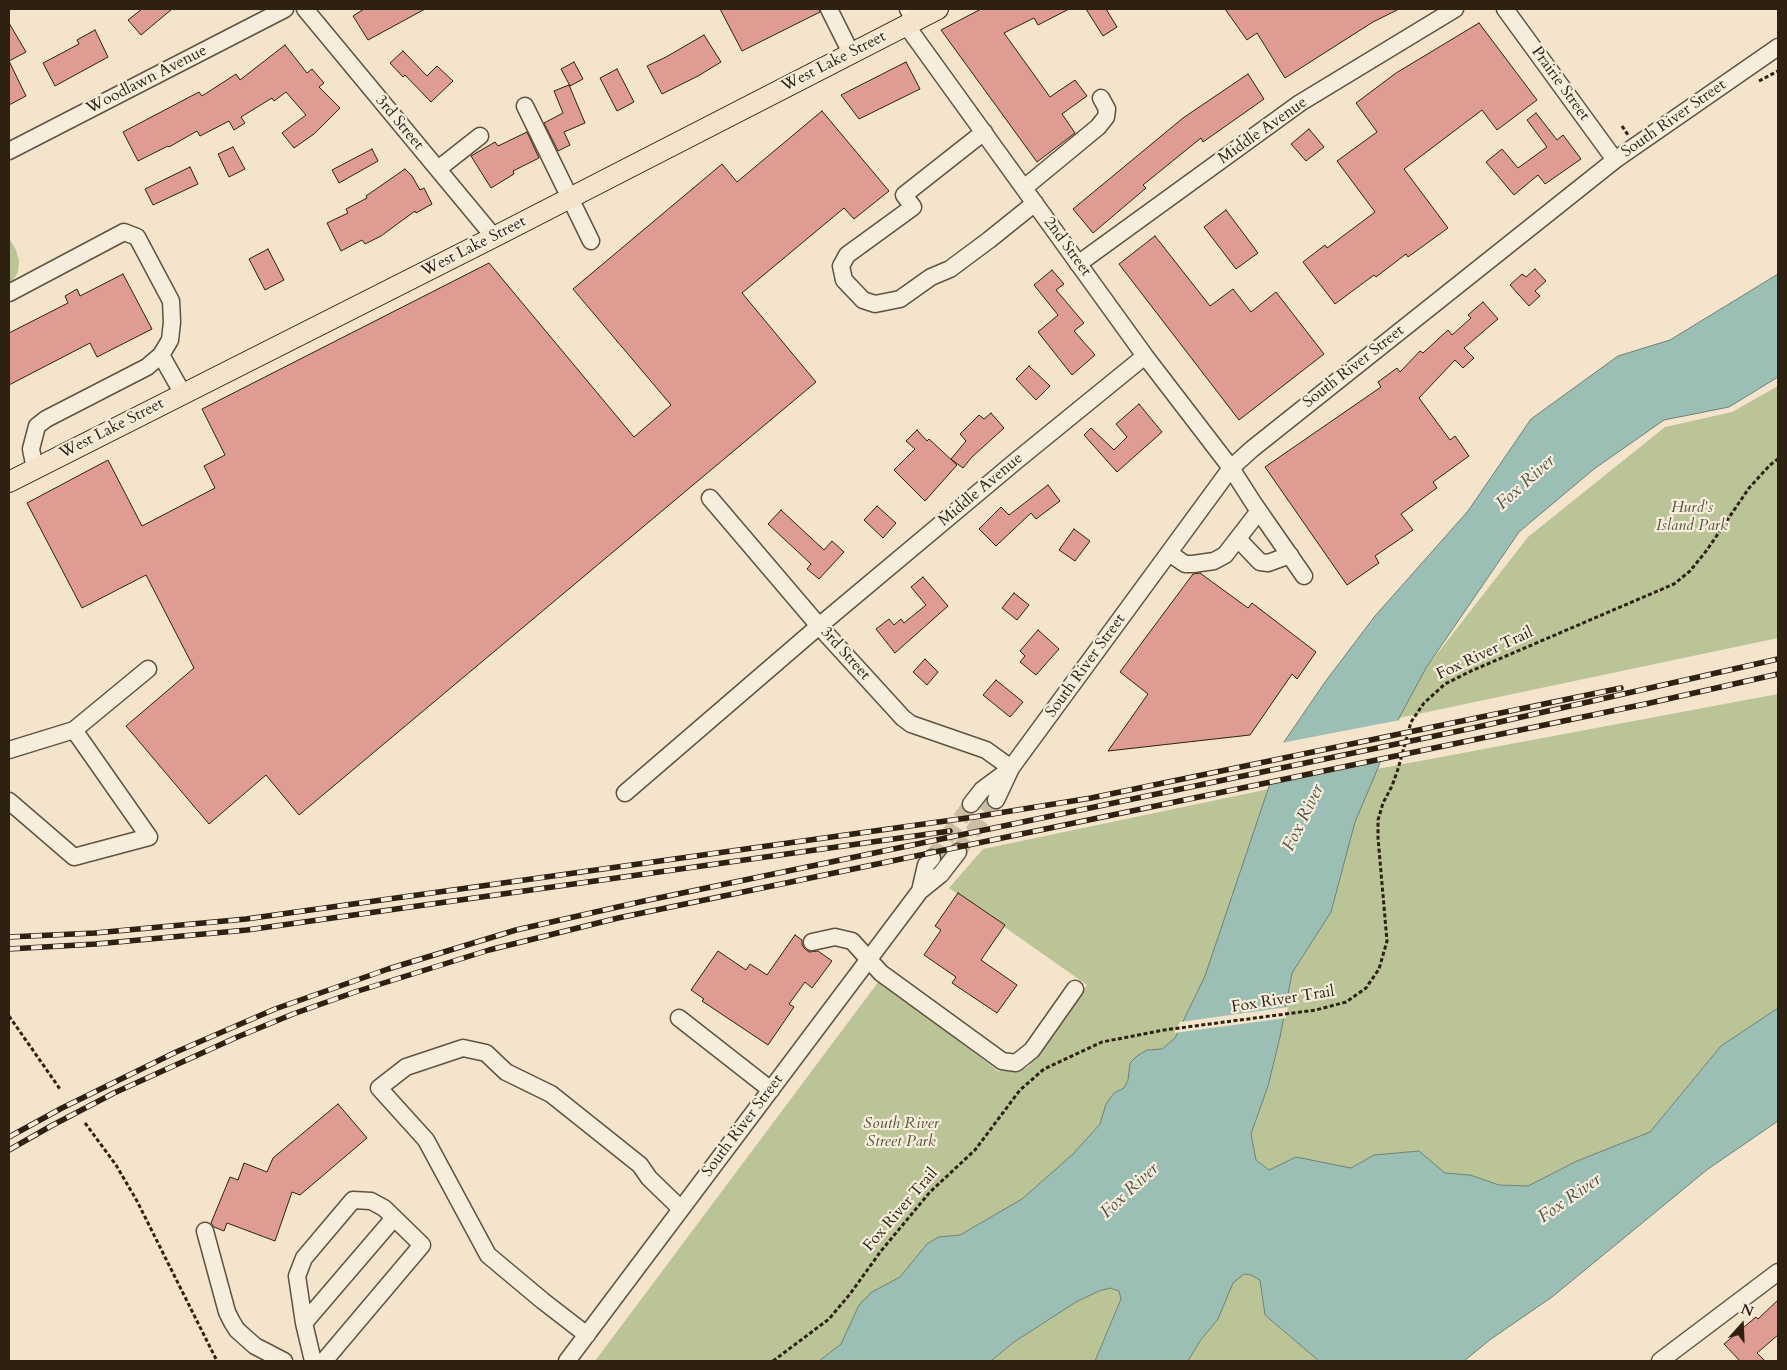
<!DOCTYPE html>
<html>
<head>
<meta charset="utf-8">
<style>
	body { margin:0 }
	#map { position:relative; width:1787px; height:1370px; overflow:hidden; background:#f3e4cb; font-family:Cardo,serif }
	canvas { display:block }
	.frame { position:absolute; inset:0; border:10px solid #2e2111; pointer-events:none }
	.north { position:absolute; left:1717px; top:1300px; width:50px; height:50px; -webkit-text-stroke:4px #f7eddd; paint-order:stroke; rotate:20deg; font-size:14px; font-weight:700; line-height:20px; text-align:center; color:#2e2111 }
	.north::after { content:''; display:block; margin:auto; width:18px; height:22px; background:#2e2111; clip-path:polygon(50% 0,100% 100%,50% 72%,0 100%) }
</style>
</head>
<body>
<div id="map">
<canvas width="1787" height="1370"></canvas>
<div class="frame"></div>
<div class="north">N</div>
</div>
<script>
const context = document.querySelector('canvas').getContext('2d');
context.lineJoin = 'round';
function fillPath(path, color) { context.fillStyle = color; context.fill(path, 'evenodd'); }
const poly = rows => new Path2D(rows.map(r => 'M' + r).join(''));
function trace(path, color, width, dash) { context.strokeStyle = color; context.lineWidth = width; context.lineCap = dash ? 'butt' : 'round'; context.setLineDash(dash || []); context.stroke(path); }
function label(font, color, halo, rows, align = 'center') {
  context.font = font + ' Cardo,serif'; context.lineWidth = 4.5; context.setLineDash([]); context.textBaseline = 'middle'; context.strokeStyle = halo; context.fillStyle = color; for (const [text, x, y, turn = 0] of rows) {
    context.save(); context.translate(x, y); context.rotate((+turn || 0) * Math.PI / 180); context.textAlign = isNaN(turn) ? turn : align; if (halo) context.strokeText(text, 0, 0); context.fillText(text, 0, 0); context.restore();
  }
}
fillPath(poly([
	[9,238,16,250,19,261,18,272,9,287],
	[1778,386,1778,638,1399,718,1426,668,1528,537,1665,427,1732,412],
	[1778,694,1778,1008,1721,1046,1650,1132,1577,1161,1528,1186,1499,1185,1470,1175,1445,1173,1419,1151,1374,1155,1351,1168,1296,1157,1269,1170,1256,1160,1251,1134,1268,1086,1280,1037,1292,973,1331,912,1355,822,1377,769],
	[1269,789,1205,976,1175,1038,1162,1049,1147,1050,1130,1063,1128,1080,1124,1088,1114,1093,1106,1104,1100,1124,1073,1154,1022,1199,960,1235,938,1237,927,1244,900,1277,872,1292,859,1305,841,1344,819,1361,595,1361,879,981,998,1071,1017,1071,1028,1067,1087,985,949,888,983,849],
	[1243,1274,1251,1275,1260,1280,1265,1315,1319,1361,1188,1361,1200,1341,1218,1319,1233,1283],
	[1110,1288,1119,1291,1121,1298,1095,1361,991,1361,1014,1342,1076,1302,1099,1291]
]), '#bbc497');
const water = poly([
	[1778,274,1778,377,1729,407,1664,420,1594,469,1519,532,1426,668,1399,718,1355,822,1331,912,1292,973,1280,1037,1268,1086,1251,1134,1256,1160,1269,1170,1296,1157,1351,1168,1374,1155,1419,1151,1445,1173,1470,1175,1499,1185,1528,1186,1577,1161,1650,1132,1721,1046,1778,1008,1778,1121,1708,1169,1552,1297,1491,1339,1464,1361,1319,1361,1265,1315,1260,1280,1251,1275,1244,1274,1233,1283,1218,1319,1200,1341,1188,1361,1095,1361,1121,1299,1119,1291,1110,1288,1099,1291,1076,1302,1014,1342,991,1361,819,1361,841,1344,859,1305,872,1292,900,1277,927,1244,938,1237,960,1235,1022,1199,1073,1154,1100,1124,1106,1104,1114,1093,1124,1088,1128,1080,1130,1063,1137,1056,1147,1050,1162,1049,1175,1038,1205,976,1284,742,1325,682,1375,616,1468,511,1531,419,1618,356,1670,340,1778,274]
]);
fillPath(water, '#9bbfb4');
trace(water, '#6f8073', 1);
fillPath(poly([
	[1400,720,1384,759,1268,783,1281,743],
	[1288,1007,1286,1018,1174,1033,1180,1022]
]), '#f3e4cb');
const building = poly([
	[142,9,172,9,141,35,128,20,142,9],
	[364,9,425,9,368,40,353,16,364,9],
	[720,9,819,9,820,12,742,51,720,9],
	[981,9,1069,9,1038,25,1034,18,1004,33,1050,97,1075,80,1087,96,1062,114,1075,133,1037,162,941,30,981,9],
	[1086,9,1106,9,1117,27,1103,36,1086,9],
	[1225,9,1399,9,1373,22,1285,78,1257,33,1247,40,1225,9],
	[9,23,26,52,9,61,9,23],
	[1479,23,1537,100,1497,130,1482,110,1404,169,1448,228,1408,257,1406,254,1376,277,1374,275,1335,304,1303,262,1325,245,1327,248,1375,212,1337,161,1377,132,1356,103,1396,73,1479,23],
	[95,30,108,57,55,86,43,63,79,44,77,40,95,30],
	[704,35,721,62,698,76,662,94,647,66,666,57,704,35],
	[285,45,307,73,312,69,324,83,319,87,340,108,314,134,294,148,282,133,306,115,286,92,274,101,272,98,241,117,245,123,234,130,229,121,200,136,197,131,169,147,168,146,138,161,123,132,199,92,202,96,236,74,240,80,285,45],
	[403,51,427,76,437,66,453,81,431,102,405,75,403,77,390,63,403,51],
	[9,61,26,96,9,105,9,61],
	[574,62,583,79,570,86,561,69,574,62],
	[906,62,920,89,859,119,841,95,906,62],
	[617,69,634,102,617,111,600,78,617,69],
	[1248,74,1264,99,1203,142,1201,138,1143,185,1146,188,1093,233,1073,209,1183,118,1248,74],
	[569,85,585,123,564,132,570,145,558,151,544,123,563,113,554,91,569,85],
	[822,111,889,191,854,219,844,208,742,293,816,382,299,815,266,775,209,824,126,726,194,668,146,575,82,608,27,503,108,460,142,526,215,488,204,466,225,455,202,409,489,263,634,437,671,405,573,289,722,164,737,182,822,111],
	[1536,113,1557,140,1563,135,1581,159,1545,184,1538,175,1514,195,1486,162,1502,149,1518,168,1547,147,1527,120,1536,113],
	[1309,129,1324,147,1306,161,1291,144,1309,129],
	[527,132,539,158,513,171,514,174,491,188,471,156,495,142,498,146,527,132],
	[233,147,245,169,229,177,218,154,233,147],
	[372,149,378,161,339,183,332,170,372,149],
	[190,167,198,184,153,205,145,189,190,167],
	[405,169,412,176,420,190,424,188,432,204,416,213,415,211,381,236,365,244,362,240,341,251,327,223,348,213,346,209,367,198,366,196,405,169],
	[1226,210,1258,253,1236,269,1204,227,1226,210],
	[1155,236,1210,306,1233,289,1251,312,1276,292,1324,354,1239,420,1119,264,1155,236],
	[268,249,284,280,265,290,249,259,268,249],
	[1535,269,1546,281,1535,291,1540,296,1529,306,1510,285,1522,274,1526,277,1535,269],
	[1052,270,1064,284,1056,290,1084,323,1074,331,1095,355,1072,375,1038,332,1058,315,1034,285,1052,270],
	[123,274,152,329,97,357,90,343,9,385,9,333,68,303,65,296,77,289,80,296,123,274],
	[1483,302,1498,319,1464,348,1474,358,1463,368,1455,360,1419,398,1450,440,1455,436,1469,456,1433,482,1437,488,1401,514,1413,530,1375,556,1379,563,1347,585,1265,467,1381,387,1378,382,1397,368,1400,372,1420,351,1423,353,1448,330,1452,335,1471,318,1468,315,1483,302],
	[1029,366,1050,386,1036,400,1016,379,1029,366],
	[1139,404,1162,432,1117,472,1084,435,1091,428,1114,450,1127,437,1116,424,1139,404],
	[991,413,1004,428,972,457,963,468,951,459,966,441,960,434,979,415,984,419,991,413],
	[917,430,927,441,929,439,957,465,925,501,894,470,915,449,906,441,917,430],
	[1048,485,1060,501,1036,519,1031,513,996,546,979,529,1001,507,1009,515,1048,485],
	[877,506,896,523,883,538,864,520,877,506],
	[781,510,824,550,832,541,844,552,819,579,807,569,811,564,768,524,781,510],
	[1074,529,1090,541,1075,561,1059,550,1074,529],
	[1200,573,1248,608,1252,603,1316,652,1297,679,1292,674,1250,735,1108,751,1148,694,1120,672,1193,574,1200,573],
	[923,577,948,606,895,653,876,629,889,619,894,625,901,619,904,623,926,605,911,587,923,577],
	[1014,593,1029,605,1017,620,1002,608,1014,593],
	[1038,630,1059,649,1036,675,1020,662,1025,656,1020,651,1038,630],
	[925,659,938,672,927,685,913,672,925,659],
	[996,680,1023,702,1010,717,983,695,996,680],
	[958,893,1005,925,981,960,1017,985,997,1013,952,983,956,977,924,955,941,930,935,926,958,893],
	[795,935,802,940,802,945,805,949,809,952,818,951,832,961,812,988,805,982,789,1004,794,1007,768,1045,702,1001,704,999,691,990,718,951,746,970,750,964,767,975,795,935],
	[338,1104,367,1138,300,1195,292,1192,275,1241,227,1223,224,1231,214,1227,211,1223,230,1177,238,1180,244,1163,267,1172,273,1158,338,1104],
	[1778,1300,1778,1335,1757,1353,1765,1361,1740,1361,1724,1344,1756,1317,1758,1319,1778,1300]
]);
fillPath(building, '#de9c92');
trace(building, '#2e2111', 1);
trace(poly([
	[958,852,996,800],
	[932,858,971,804]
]), '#ccbda6', 16, [16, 8]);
const minor = poly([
	[305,9,494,237],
	[829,9,851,53],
	[908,9,914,21],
	[1505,9,1615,160],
	[906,25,1145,356,1231,468,1254,504,1304,576],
	[525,106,591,241],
	[984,132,904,195,913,207,847,255,841,266,844,280,863,300,875,304,900,299,931,277,950,269,989,240,1035,203],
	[9,151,285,9],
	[438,169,480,136],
	[1024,188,1098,127,1106,117,1107,109,1101,98],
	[1078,264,1300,103,1455,9],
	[9,293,124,232,137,237,171,301,172,322,170,340,161,355,147,367,46,419,37,426,31,449,35,469],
	[161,355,183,394],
	[710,498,819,626,903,718,911,724,986,750,1011,768],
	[1238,539,1260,562,1268,563,1290,555],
	[1169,553,1185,564,1193,564,1214,561,1225,555,1259,511],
	[9,750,74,730],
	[625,793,819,626,1016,461,1145,356],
	[996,800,1011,768,1231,468,1252,449,1615,160,1778,47],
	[9,801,74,857,149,837,74,730,148,669],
	[971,804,982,790,1009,770],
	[920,891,926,865,932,858],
	[812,942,835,937,852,941,881,973,1002,1061,1016,1063,1032,1050,1075,989],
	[679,1018,771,1090],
	[205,1231,227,1312,232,1322,237,1330,255,1346,284,1361],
	[304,1323,394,1218],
	[587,1335,543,1301,488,1255,426,1140,379,1088,406,1067,463,1048,486,1053,506,1072,551,1094,640,1165,649,1178,681,1209],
	[313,1361,304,1323,297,1276,304,1258,353,1200,371,1201,384,1208,422,1245,324,1361],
	[567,1361,920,891,941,874,958,852],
	[1660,1361,1778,1272]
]);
const major = poly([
	[9,482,494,237,938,9]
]);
trace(minor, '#5f5240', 19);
trace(major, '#2e2111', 22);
trace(poly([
	[1759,81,1778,71],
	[1622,126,1628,135],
	[9,1016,60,1089],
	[85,1123,116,1165,137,1201,217,1361],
	[773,1361,829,1319,850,1294,881,1251,930,1192,975,1150,1020,1090,1044,1069,1102,1042,1164,1030,1316,1010,1346,1002,1366,988,1379,969,1387,941,1378,838,1378,820,1383,803,1392,786,1398,769,1411,722,1424,703,1445,684,1471,671,1674,584,1690,571,1707,550,1749,488,1770,465,1778,459]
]), '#2e2111', 3, [4, 2.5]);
trace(minor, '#f7eddd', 16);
trace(major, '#f3e4cb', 20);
const rail = poly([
	[9,937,95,933,246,919,974,817,1091,798,1621,688],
	[9,949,96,944,247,930,950,831],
	[9,1137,62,1108,176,1052,275,1009,388,969,516,930,644,901,1473,728,1778,659],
	[9,1150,51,1126,114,1093,235,1038,293,1014,355,992,489,950,618,918,1650,703,1778,674]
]);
trace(rail, '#2e2111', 5.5);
trace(rail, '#f7eddd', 4, [11]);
label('16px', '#2e2111', '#f7eddd', [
	["West Lake Street",834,62,-27],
	["Woodlawn Avenue",147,80,-27],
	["Prairie Street",1560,84,54],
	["South River Street",1674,119,-35],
	["3rd Street",399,123,50],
	["Middle Avenue",1263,131,-35],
	["West Lake Street",474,247,-27],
	["2nd Street",1067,247,54],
	["South River Street",1354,367,-38],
	["West Lake Street",112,429,-27],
	["Middle Avenue",981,490,-40],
	["3rd Street",845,654,48],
	["Fox River Trail",1485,654,-25],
	["South River Street",1086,666,-54],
	["Fox River Trail",1283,1000,-9],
	["South River Street",743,1126,-53],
	["Fox River Trail",901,1210,-49]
]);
label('italic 16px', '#585239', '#f7eddd', [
	["Hurd's",1692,508],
	["Island Park",1692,526],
	["South River",901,1124],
	["Street Park",901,1142]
]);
label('italic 18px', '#4f5042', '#f7eddd', [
	["Fox River",1526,483,-42],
	["Fox River",1304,818,-64],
	["Fox River",1130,1191,-43],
	["Fox River",1570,1199,-35]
]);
</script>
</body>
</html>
